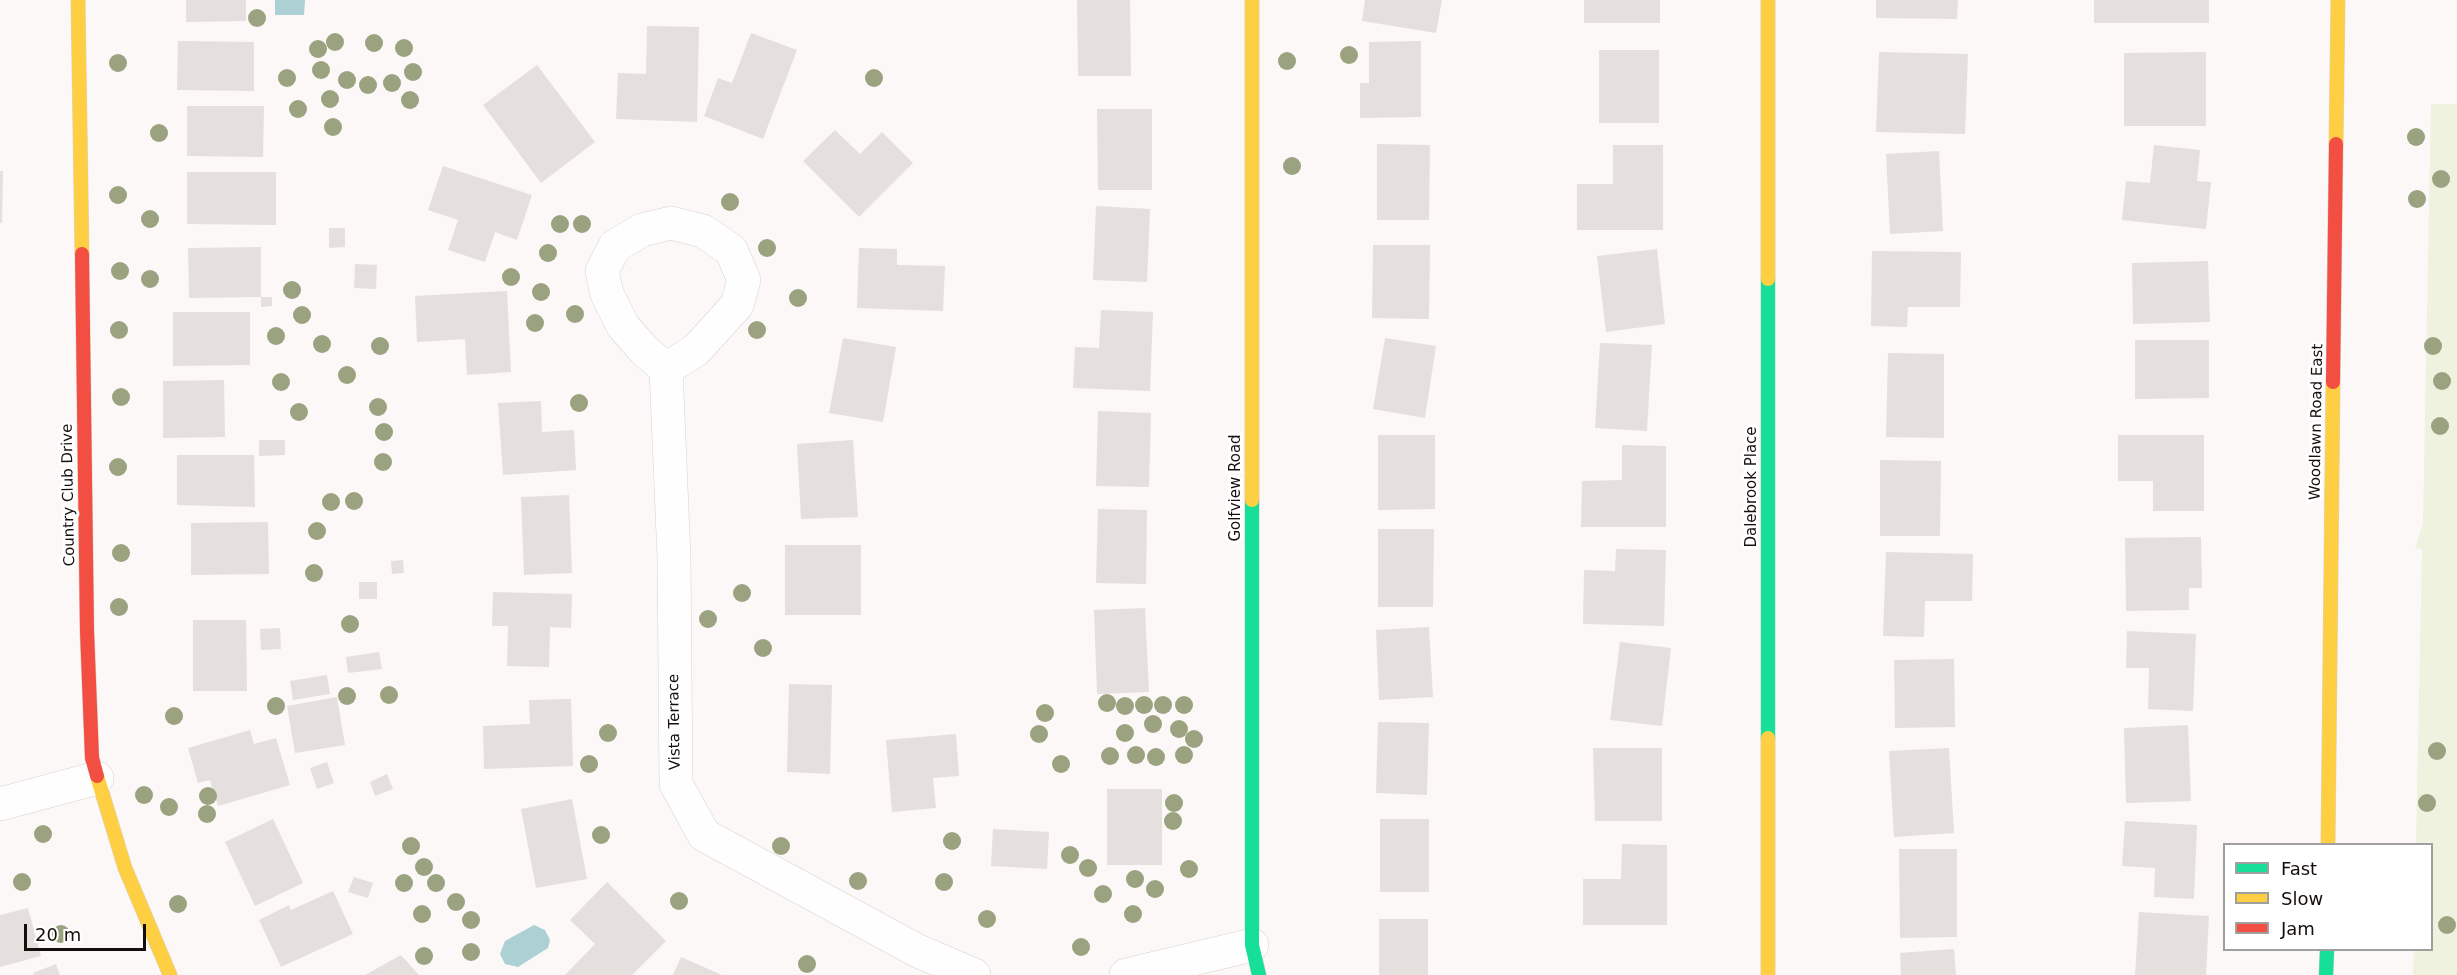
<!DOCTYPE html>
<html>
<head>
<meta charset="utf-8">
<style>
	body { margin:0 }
	#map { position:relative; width:2457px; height:975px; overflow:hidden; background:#fbf8f7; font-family:"DejaVu Sans",sans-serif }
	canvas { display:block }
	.legend { position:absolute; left:2223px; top:843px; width:210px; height:108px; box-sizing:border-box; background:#fff; border:2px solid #a19f9d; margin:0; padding:8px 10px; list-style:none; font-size:18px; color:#150e0b }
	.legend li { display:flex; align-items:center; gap:12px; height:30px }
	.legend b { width:30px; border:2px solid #a19f9d }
	.scale { position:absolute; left:24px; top:924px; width:122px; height:27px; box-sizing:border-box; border:3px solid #150e0b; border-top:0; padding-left:8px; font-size:18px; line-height:21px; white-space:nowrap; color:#150e0b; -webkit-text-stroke:4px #fff; paint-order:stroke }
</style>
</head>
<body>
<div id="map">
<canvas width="2457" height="975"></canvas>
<ul class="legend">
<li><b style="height:8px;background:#16e098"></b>Fast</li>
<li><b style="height:8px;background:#ffcf43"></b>Slow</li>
<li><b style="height:8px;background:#f24e42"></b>Jam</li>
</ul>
<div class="scale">20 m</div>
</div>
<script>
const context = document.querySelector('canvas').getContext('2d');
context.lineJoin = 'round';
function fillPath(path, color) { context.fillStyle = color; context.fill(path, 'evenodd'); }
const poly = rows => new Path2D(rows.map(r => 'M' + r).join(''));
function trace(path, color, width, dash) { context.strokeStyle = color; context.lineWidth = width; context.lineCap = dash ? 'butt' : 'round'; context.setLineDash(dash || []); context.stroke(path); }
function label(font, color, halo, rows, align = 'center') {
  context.font = font + ' "DejaVu Sans",sans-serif'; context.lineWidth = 6; context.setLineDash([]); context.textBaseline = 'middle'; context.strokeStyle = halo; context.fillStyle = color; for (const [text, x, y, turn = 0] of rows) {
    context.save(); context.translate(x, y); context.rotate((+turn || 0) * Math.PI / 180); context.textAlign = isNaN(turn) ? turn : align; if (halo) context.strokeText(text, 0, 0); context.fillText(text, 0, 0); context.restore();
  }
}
fillPath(poly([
	[2431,104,2457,104,2457,975,2413,975,2414,950,2432,950,2432,844,2416,844,2422,550,2415,548,2423,524]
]), '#eef2df');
fillPath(poly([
	[275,0,305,0,304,15,275,15],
	[534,925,545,930,550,940,548,948,518,967,505,964,500,954,505,941]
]), '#acd0d3');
fillPath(poly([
	[186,0,246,0,246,21,186,22],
	[1077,0,1130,0,1131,76,1078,76],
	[1365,0,1442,0,1436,33,1362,21],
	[1584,0,1660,0,1660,23,1584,23],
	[1876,0,1958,0,1957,19,1876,18],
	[2094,0,2209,0,2209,23,2094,23],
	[647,26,699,27,697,122,616,119,618,73,646,74],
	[751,33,797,50,763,139,704,116,718,78,732,83],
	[178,41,254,42,254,91,177,90],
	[1421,41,1421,117,1360,118,1360,83,1369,83,1369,42],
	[1599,50,1659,50,1659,123,1599,123],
	[1879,52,1968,54,1965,134,1876,132],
	[2206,52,2206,126,2124,126,2124,53],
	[537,65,595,142,541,183,483,105],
	[187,106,264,106,263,157,187,156],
	[1097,109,1152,109,1152,190,1098,190],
	[835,130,860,154,882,132,913,163,859,217,803,161],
	[1377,144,1430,145,1429,220,1377,220],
	[1613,145,1663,145,1663,230,1577,230,1577,184,1613,184],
	[2154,145,2200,150,2197,181,2211,182,2206,229,2122,220,2126,181,2150,183],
	[1939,151,1943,231,1890,234,1886,154],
	[443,166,532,195,517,240,495,232,485,262,448,250,458,220,428,210],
	[0,171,3,171,2,223,0,223],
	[187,172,276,172,276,225,187,224],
	[1096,206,1150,209,1147,282,1093,280],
	[329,228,345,228,345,247,329,248],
	[1373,245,1430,245,1429,319,1372,318],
	[261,247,261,297,189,298,188,248],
	[859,248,897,249,897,265,945,266,943,311,857,308],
	[1657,249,1665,324,1606,332,1597,256],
	[1872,251,1961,252,1960,307,1908,307,1907,327,1871,326],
	[2208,261,2210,322,2133,324,2132,263],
	[355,264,377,265,376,289,354,288],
	[507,291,511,372,467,375,465,339,417,342,415,296],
	[261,297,272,297,272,306,261,307],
	[1101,310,1153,312,1150,391,1073,388,1075,347,1099,348],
	[173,312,250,312,250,365,173,366],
	[843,338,896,347,883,422,829,413],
	[1385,338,1436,346,1425,418,1373,409],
	[2135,340,2209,340,2209,398,2135,399],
	[1600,343,1652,345,1647,431,1595,428],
	[1888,353,1944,354,1944,438,1886,437],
	[224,380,225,437,163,438,163,381],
	[541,401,542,432,574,430,576,470,503,475,498,403],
	[1098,411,1151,413,1149,487,1096,486],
	[1378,435,1435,435,1435,509,1378,510],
	[2118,435,2204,435,2204,511,2153,511,2153,481,2118,481],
	[259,440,285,440,285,455,259,456],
	[853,440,858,517,801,519,797,444],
	[1622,445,1666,446,1666,527,1581,527,1582,481,1622,480],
	[177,455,254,455,255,507,177,505],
	[1880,460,1941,461,1940,536,1880,536],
	[569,495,572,573,524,575,521,497],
	[1098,509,1147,510,1146,584,1096,583],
	[268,522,269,574,191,575,191,523],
	[1378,529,1434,529,1433,607,1378,607],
	[2201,537,2202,588,2189,588,2189,610,2126,611,2125,538],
	[785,545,861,545,861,615,785,615],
	[1616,549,1666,550,1664,626,1583,624,1584,570,1615,571],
	[1886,552,1973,554,1972,601,1925,601,1924,637,1883,636],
	[403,560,404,573,392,574,391,561],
	[359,582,377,582,377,599,359,599],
	[493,592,572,594,571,628,550,627,549,667,507,666,508,626,492,626],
	[1145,608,1149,692,1097,694,1094,610],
	[193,620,246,620,247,691,193,691],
	[1429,627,1433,697,1379,700,1376,630],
	[280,628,281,649,261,650,260,629],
	[2127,631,2196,634,2193,711,2148,709,2149,668,2126,668],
	[1620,642,1671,648,1662,726,1610,720],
	[379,652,382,669,348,673,346,657],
	[1954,659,1955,727,1895,728,1894,660],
	[327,675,330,694,293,700,290,681],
	[789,684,832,685,830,774,787,772],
	[337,697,345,745,295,753,287,706],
	[571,699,573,766,484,769,483,726,530,724,529,700],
	[1378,722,1429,723,1427,795,1376,793],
	[2188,725,2191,801,2126,803,2124,728],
	[250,730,254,744,276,738,290,785,218,806,210,780,198,783,188,748],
	[956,734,959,776,933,778,936,808,892,812,886,740],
	[1593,748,1662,748,1662,821,1595,821],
	[1949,748,1954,833,1894,837,1889,751],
	[327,762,334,783,317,789,310,768],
	[387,774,393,789,375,796,370,782],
	[1107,789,1162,789,1162,865,1107,865],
	[572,799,587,879,536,888,521,809],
	[273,819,303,883,255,906,225,842],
	[1380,819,1429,819,1429,892,1380,892],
	[2125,821,2197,825,2194,899,2154,897,2155,868,2122,866],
	[993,829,1049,832,1047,869,991,866],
	[1622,844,1667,845,1667,925,1583,925,1583,879,1621,879],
	[1899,849,1957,849,1957,937,1900,938],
	[354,877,373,883,368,898,348,892],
	[607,882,666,941,632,975,565,975,595,944,570,920],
	[333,891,353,934,281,967,259,920,289,905,291,910],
	[28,908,41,956,0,967,0,915],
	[2139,912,2209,916,2206,975,2135,975],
	[1379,919,1428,919,1428,975,1379,975],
	[1954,949,1956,975,1901,975,1900,953],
	[401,955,419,975,365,975],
	[681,957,722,975,673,975],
	[56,964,60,975,34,975,33,973]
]), '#e5e0dd');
const street = poly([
	[671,223,703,231,731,250,744,280,737,305,696,350,666,369,644,350,623,326,607,294,602,271,615,246,642,230,671,223],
	[666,369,674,558,676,784,704,835,918,951,974,975],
	[0,804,97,778],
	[1126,975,1252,945]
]);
const fast = poly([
	[1768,279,1768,738],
	[1252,500,1252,945,1259,975],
	[2326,975,2327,950]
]);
const slow = poly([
	[78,0,82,254],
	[1252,0,1252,500],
	[1768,0,1768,279],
	[2336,144,2338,0],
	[1768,738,1768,975],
	[97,776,125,868,170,975],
	[2328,844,2333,382]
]);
const jam = poly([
	[82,254,87,631,92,758,97,776],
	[2333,382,2336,144]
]);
trace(street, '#d7d2cf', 34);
trace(fast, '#d7d2cf', 15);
trace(slow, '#d7d2cf', 15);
trace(jam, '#d7d2cf', 15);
trace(street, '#fefefe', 33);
trace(fast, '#16e098', 14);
trace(slow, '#ffcf43', 14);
trace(jam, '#f24e42', 14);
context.fillStyle = '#9ba280';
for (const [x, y] of [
	[257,18],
	[335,42],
	[374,43],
	[404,48],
	[318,49],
	[1349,55],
	[1287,61],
	[118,63],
	[321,70],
	[413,72],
	[287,78],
	[874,78],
	[347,80],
	[392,83],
	[368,85],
	[330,99],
	[410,100],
	[298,109],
	[333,127],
	[159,133],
	[2416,137],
	[1292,166],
	[2441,179],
	[118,195],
	[2417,199],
	[730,202],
	[150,219],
	[560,224],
	[582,224],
	[767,248],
	[548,253],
	[120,271],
	[511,277],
	[150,279],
	[292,290],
	[541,292],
	[798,298],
	[575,314],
	[302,315],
	[535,323],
	[119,330],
	[757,330],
	[276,336],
	[322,344],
	[380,346],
	[2433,346],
	[347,375],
	[2442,381],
	[281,382],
	[121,397],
	[579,403],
	[378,407],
	[299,412],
	[2440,426],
	[384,432],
	[383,462],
	[118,467],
	[354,501],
	[331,502],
	[317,531],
	[121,553],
	[314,573],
	[742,593],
	[119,607],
	[708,619],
	[350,624],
	[763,648],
	[389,695],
	[347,696],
	[1107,703],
	[1144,705],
	[1163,705],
	[1184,705],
	[276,706],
	[1125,706],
	[1045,713],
	[174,716],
	[1153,724],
	[1179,729],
	[608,733],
	[1125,733],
	[1039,734],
	[1194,739],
	[2437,751],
	[1136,755],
	[1184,755],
	[1110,756],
	[1156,757],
	[589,764],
	[1061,764],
	[144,795],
	[208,796],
	[1174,803],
	[2427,803],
	[169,807],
	[207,814],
	[1173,821],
	[43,834],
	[601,835],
	[952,841],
	[411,846],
	[781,846],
	[1070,855],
	[424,867],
	[1088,868],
	[1189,869],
	[1135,879],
	[858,881],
	[22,882],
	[944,882],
	[404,883],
	[436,883],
	[1155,889],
	[1103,894],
	[679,901],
	[456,902],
	[178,904],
	[422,914],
	[1133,914],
	[987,919],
	[471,920],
	[2447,925],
	[61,934],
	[1081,947],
	[471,952],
	[424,956],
	[807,964]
]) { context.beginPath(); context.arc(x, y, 9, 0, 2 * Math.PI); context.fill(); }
label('15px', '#150e0b', '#fff', [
	["Woodlawn Road East",2317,422,-89],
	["Dalebrook Place",1752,487,-90],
	["Golfview Road",1236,488,-90],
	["Country Club Drive",69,495,-91],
	["Vista Terrace",675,722,-91]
]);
</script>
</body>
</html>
